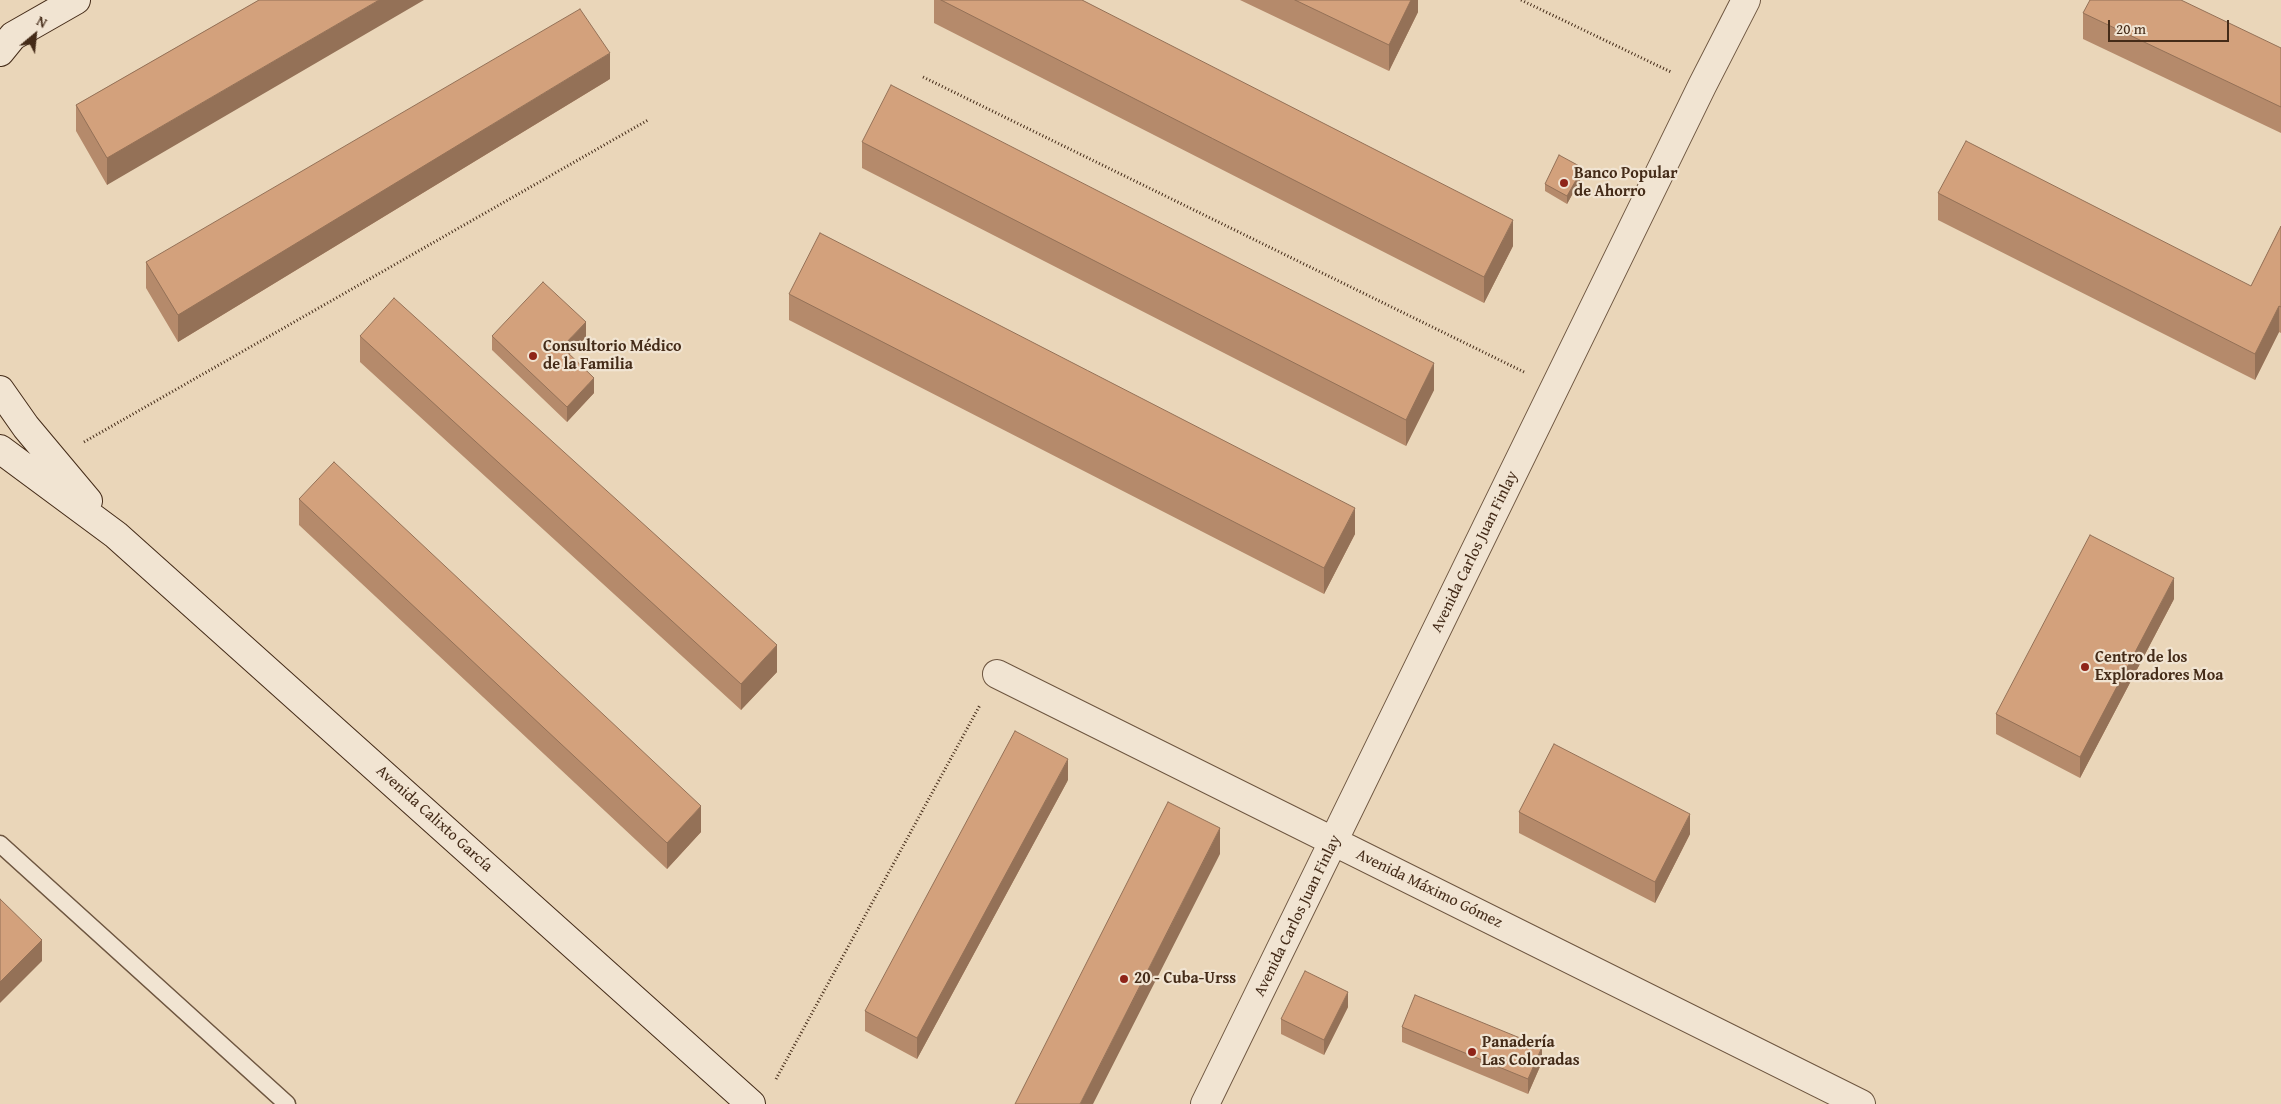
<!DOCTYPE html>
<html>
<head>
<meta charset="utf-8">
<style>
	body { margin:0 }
	#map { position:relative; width:2281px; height:1104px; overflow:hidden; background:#ead6b9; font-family:"Gentium Book Plus",serif }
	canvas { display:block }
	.north { position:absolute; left:10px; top:10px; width:50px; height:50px; -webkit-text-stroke:4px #f1e4d2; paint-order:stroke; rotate:28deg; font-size:14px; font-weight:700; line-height:20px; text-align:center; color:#442b18 }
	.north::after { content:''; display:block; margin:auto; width:18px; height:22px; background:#442b18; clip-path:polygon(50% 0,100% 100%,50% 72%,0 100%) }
	.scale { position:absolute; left:2108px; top:20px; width:121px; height:22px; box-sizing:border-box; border:2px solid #442b18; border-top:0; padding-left:6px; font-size:15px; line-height:18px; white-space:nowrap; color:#442b18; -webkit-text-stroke:4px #f1e4d2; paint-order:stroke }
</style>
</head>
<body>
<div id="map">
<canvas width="2281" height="1104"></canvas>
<div class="north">N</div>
<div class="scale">20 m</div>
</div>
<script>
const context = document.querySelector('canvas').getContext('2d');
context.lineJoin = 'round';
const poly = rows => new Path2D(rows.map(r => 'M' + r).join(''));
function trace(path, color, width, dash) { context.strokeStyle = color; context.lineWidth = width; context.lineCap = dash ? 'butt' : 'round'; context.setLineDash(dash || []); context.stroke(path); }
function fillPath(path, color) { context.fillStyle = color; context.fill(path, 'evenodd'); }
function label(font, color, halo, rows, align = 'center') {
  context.font = font + ' "Gentium Book Plus",serif'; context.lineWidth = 4.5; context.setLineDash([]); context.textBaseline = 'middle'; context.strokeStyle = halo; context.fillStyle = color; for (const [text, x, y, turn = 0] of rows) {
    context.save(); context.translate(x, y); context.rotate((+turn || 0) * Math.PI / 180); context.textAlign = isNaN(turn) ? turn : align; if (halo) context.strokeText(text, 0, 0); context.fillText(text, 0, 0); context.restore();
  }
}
const lane = poly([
	[0,844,287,1104]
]);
const street = poly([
	[997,674,1861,1104],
	[1205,1104,1702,86,1746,0]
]);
const secondary = poly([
	[0,52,13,36,76,0],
	[0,390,26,427,88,501],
	[0,449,116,535,751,1104]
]);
trace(lane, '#6e5640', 19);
trace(street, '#6e5640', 30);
trace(secondary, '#442b18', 30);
trace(poly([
	[1521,0,1671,72],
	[923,77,1524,372],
	[84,442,648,120],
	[776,1079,980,705]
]), '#442b18', 3, [1, 2.5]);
trace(lane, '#f1e4d2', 16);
trace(street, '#f1e4d2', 28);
trace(secondary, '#f1e4d2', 28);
fillPath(poly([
	[259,0,107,185,76,131,76,105],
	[934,0,1082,0,1513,246,1484,303,934,23],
	[1240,0,1418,0,1418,12,1389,71],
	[2083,13,2281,48,2281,133,2083,39],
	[610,79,178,342,146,288,146,262],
	[862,142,1434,390,1406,446,862,168],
	[1583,175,1567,204,1545,191,1545,184],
	[1938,193,2251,286,2281,226,2281,333,2279,332,2255,380,1938,220],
	[789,294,1355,534,1324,594,789,320],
	[360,336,777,672,741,710,360,362],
	[492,336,586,337,569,354,594,393,567,422,492,350],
	[299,499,701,832,667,869,299,525],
	[2174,599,2080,778,1996,734,1996,714],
	[1068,780,917,1059,865,1031,865,1011],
	[1519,812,1690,834,1655,903,1519,833],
	[1348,1007,1324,1055,1281,1034,1281,1019],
	[1402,1027,1542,1062,1528,1094,1402,1042]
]), '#b58a6b');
fillPath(poly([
	[379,0,424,0,107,185,107,158],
	[1411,0,1418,0,1418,12,1389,71,1389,45],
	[610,53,610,79,178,342,178,315],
	[1583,168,1583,175,1567,204,1567,196],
	[1513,220,1513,246,1484,303,1484,277],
	[2279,306,2279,332,2255,380,2255,354],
	[586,322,586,337,562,362,562,347],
	[1434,363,1434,390,1406,446,1406,420],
	[594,378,594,393,567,422,567,407],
	[1355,508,1355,534,1324,594,1324,568],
	[2174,578,2174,599,2080,778,2080,757],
	[777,645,777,672,741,710,741,684],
	[1068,759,1068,780,917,1059,917,1038],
	[701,806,701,832,667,869,667,843],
	[1690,814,1690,834,1655,903,1655,882],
	[1220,828,1220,854,1093,1104,1080,1104],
	[42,940,42,961,0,1003,0,982],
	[1348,992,1348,1007,1324,1055,1324,1040],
	[1542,1047,1542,1062,1528,1094,1528,1079]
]), '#947157');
const building = poly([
	[259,0,379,0,107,158,76,105,259,0],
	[941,0,1082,0,1513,220,1484,277,941,0],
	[1295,0,1411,0,1389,45,1295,0],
	[2090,0,2181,0,2281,48,2281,107,2083,13,2090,0],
	[580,9,610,53,178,315,146,262,580,9],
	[891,85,1434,363,1406,420,862,142,891,85],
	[1966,141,2251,286,2281,226,2281,307,2279,306,2255,354,1938,193,1966,141],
	[1559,155,1583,168,1567,196,1545,184,1559,155],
	[820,233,1355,508,1324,568,789,294,820,233],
	[543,282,586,322,562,347,594,378,567,407,492,336,543,282],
	[394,298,777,645,741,684,360,336,394,298],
	[334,462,701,806,667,843,299,499,334,462],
	[2090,535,2174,578,2080,757,1996,714,2090,535],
	[1015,731,1068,759,917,1038,865,1011,1015,731],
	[1554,744,1690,814,1655,882,1519,812,1554,744],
	[1168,802,1220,828,1080,1104,1015,1104,1168,802],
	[0,899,42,940,0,982,0,899],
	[1305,971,1348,992,1324,1040,1281,1019,1305,971],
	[1415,995,1542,1047,1528,1079,1402,1027,1415,995]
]);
fillPath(building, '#d3a17c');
trace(building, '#947157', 1);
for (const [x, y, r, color] of [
	[1564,183,5,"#8f2418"],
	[533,356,5,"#8f2418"],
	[2085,667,5,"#8f2418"],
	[1124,979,5,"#8f2418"],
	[1472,1052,5,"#8f2418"]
]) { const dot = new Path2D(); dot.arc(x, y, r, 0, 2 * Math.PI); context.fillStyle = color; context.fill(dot); trace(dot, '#f1e4d2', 2); }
label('bold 16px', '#442b18', '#f1e4d2', [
	["Banco Popular",1574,174],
	["de Ahorro",1574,192],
	["Consultorio Médico",543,347],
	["de la Familia",543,365],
	["Centro de los",2095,658],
	["Exploradores Moa",2095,676],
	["20 - Cuba-Urss",1134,979],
	["Panadería",1482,1043],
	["Las Coloradas",1482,1061]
], 'left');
label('16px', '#442b18', '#f1e4d2', [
	["Avenida Carlos Juan Finlay",1475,552,-64],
	["Avenida Calixto García",434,819,42],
	["Avenida Máximo Gómez",1429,889,26],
	["Avenida Carlos Juan Finlay",1298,916,-64]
]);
</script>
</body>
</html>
